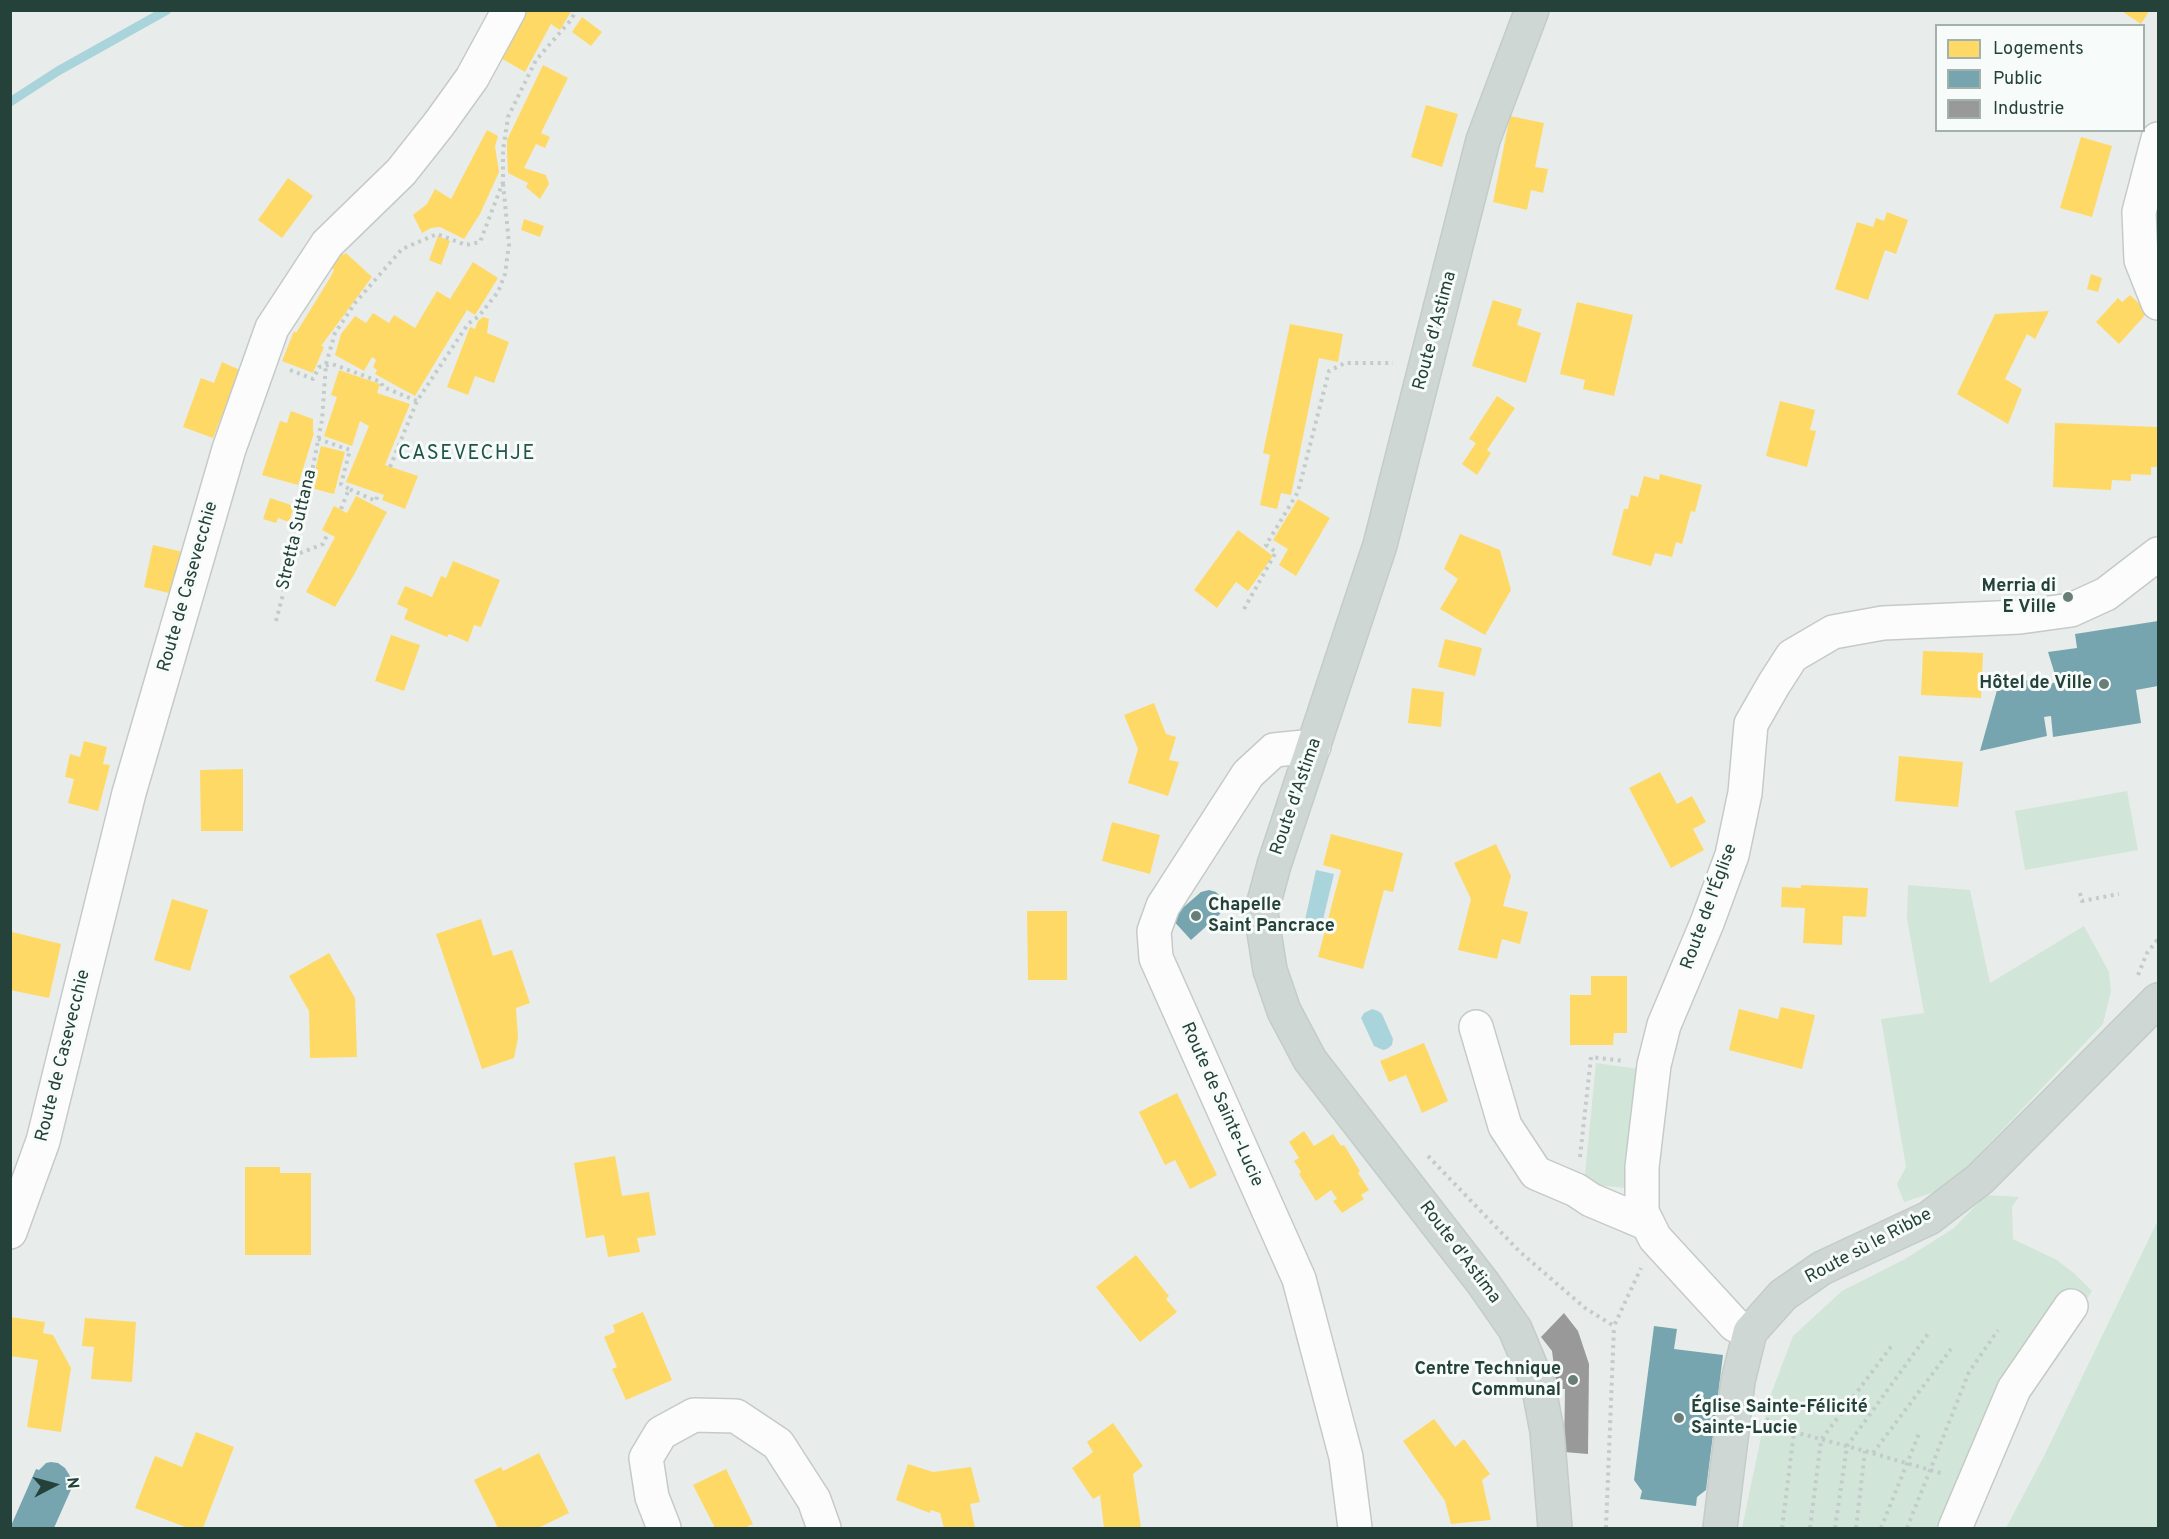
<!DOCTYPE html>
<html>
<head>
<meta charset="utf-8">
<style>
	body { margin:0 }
	#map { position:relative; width:2169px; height:1539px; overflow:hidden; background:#e8edeb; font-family:Overpass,sans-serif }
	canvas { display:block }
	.frame { position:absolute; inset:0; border:12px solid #24423a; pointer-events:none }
	.legend { position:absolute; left:1935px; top:24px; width:210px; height:108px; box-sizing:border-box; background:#f7fbf9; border:2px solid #a3b1ad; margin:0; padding:8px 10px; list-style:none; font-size:18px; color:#24423a }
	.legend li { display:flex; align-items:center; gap:12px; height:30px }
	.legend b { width:30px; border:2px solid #a3b1ad }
	.north { position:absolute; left:24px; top:1455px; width:60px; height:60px; -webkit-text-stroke:4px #f7fbf9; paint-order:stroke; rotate:84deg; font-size:16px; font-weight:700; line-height:24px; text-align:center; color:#24423a }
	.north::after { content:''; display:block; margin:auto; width:21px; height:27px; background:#24423a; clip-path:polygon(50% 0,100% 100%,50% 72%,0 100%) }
</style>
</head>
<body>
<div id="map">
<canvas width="2169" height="1539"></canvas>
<div class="frame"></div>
<ul class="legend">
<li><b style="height:16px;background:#ffd966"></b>Logements</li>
<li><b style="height:16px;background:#76a5af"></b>Public</li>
<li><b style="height:16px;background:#999"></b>Industrie</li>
</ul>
<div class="north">N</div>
</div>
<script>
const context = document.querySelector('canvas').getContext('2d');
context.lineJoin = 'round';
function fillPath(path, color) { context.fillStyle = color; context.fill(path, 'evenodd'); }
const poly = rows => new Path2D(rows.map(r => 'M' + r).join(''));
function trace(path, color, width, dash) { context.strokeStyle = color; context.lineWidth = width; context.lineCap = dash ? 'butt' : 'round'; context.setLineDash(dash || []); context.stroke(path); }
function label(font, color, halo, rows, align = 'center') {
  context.font = font + ' Overpass,sans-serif'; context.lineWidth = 6; context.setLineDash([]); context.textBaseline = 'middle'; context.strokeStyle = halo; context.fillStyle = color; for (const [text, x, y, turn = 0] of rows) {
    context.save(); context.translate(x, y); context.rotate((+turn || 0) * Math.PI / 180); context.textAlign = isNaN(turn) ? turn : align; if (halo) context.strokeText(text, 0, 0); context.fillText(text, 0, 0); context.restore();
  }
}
fillPath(poly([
	[2127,791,2138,850,2025,870,2015,811],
	[1908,885,1970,890,1990,983,2084,926,2109,972,2111,991,2103,1024,1947,1188,1904,1202,1897,1184,1906,1167,1881,1019,1924,1013,1907,919],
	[1596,1063,1646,1070,1636,1189,1584,1184],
	[1986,1195,2019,1197,2012,1207,2013,1239,2057,1260,2075,1274,2092,1291,2053,1347,2021,1401,1965,1528,1742,1528,1769,1399,1793,1336,1842,1291,1905,1259,1954,1228],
	[2158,1220,2158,1528,2006,1528,2044,1456]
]), '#d1e6d8');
fillPath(poly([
	[1316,870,1334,874,1322,924,1305,920],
	[1372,1009,1378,1011,1382,1014,1393,1039,1392,1045,1387,1049,1383,1050,1374,1046,1361,1018,1364,1013]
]), '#a9d4db');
fillPath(poly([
	[520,10,572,10,560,30,551,24,525,72,499,57],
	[2120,10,2150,10,2141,24],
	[582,17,602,32,591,46,572,32],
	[543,65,568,78,541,133,550,137,545,148,536,144,524,168,546,175,549,184,540,199,526,187,528,183,508,173,507,150,507,140],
	[1426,105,1458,114,1442,167,1411,157],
	[1510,116,1544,123,1535,167,1548,169,1543,193,1531,190,1527,210,1493,202],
	[487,130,498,136,495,146,499,172,480,214,464,239,440,227,431,228,422,233,413,215,427,204,435,189,451,199],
	[2081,137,2112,146,2092,217,2060,208],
	[288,178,313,196,282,238,258,220],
	[1887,212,1908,220,1896,254,1885,250,1868,300,1835,289,1857,222,1873,227,1876,218,1884,221],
	[524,219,544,226,540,237,521,230],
	[438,236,450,241,441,265,429,260],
	[338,251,343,255,346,253,372,277,321,346,324,347,313,373,282,361,294,331,296,333,330,278,334,270,328,264],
	[473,262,498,278,475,315,467,310,415,396,375,374,377,370,373,367,376,360,372,357,364,371,335,355,341,334,355,316,366,323,373,313,389,323,394,315,415,328,437,291,450,299],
	[2091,274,2102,278,2098,292,2087,289],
	[2130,295,2148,312,2119,344,2096,322,2118,298,2122,302],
	[1493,300,1522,309,1517,325,1541,333,1526,383,1472,366],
	[1577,302,1633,315,1614,396,1583,389,1585,380,1560,374],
	[2049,311,2035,339,2027,334,2005,379,2022,389,2008,424,1957,394,1995,314],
	[483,317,489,319,487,333,509,342,494,383,475,376,468,395,447,387,470,327,475,329,478,321],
	[1290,324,1343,334,1338,362,1319,358,1291,495,1281,493,1277,509,1260,505,1270,455,1263,453],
	[222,362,240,370,213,438,183,427,201,378,214,383],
	[339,370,380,384,377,393,410,404,385,465,418,476,405,509,382,500,384,495,346,482,369,426,360,421,352,446,324,436,337,397,331,395],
	[1497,396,1515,408,1487,450,1491,453,1477,475,1462,464,1476,443,1469,439],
	[1780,401,1815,410,1810,430,1816,431,1807,467,1766,456],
	[291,411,313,419,313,432,314,433,298,485,262,475,280,421,287,423],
	[2055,423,2158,427,2158,467,2151,467,2151,475,2131,474,2131,481,2112,480,2111,490,2053,487],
	[321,446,345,452,334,494,311,488],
	[1660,474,1702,485,1695,512,1691,511,1682,544,1676,542,1672,557,1655,553,1651,566,1612,555,1624,509,1628,509,1631,495,1638,497,1644,476,1659,480],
	[356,496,387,512,355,573,335,607,306,592,335,537,322,530,334,506,347,513],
	[270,498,294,506,289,522,278,518,276,523,263,519],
	[1298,499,1330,518,1296,576,1279,565,1288,549,1273,540],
	[1238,530,1273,556,1248,591,1236,582,1217,608,1194,590],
	[1460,534,1500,550,1511,590,1485,635,1440,609,1458,579,1444,569],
	[153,545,183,552,173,594,144,587],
	[453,561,500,580,481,627,474,625,468,642,449,634,447,637,404,619,408,609,397,604,405,586,432,597,441,576,446,578],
	[391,635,420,645,404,691,375,681],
	[1445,639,1482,648,1475,676,1438,667],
	[1923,651,1983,653,1981,698,1921,695],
	[1412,688,1444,692,1441,727,1408,723],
	[1154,703,1166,734,1176,737,1169,760,1179,762,1168,796,1128,783,1138,749,1124,715],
	[84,741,107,747,103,764,110,765,98,811,68,803,74,779,65,777,70,754,80,757],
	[1899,756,1963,762,1958,807,1895,801],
	[243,769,243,831,201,831,200,770],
	[1660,772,1677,804,1692,796,1706,822,1693,829,1704,850,1671,868,1629,788],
	[1112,822,1160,835,1150,874,1102,861],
	[1331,834,1403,853,1393,892,1384,890,1363,969,1318,957,1341,870,1323,865],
	[1496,844,1511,876,1503,906,1528,912,1520,944,1502,939,1497,959,1458,950,1471,899,1454,863],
	[1801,885,1868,888,1866,917,1843,916,1842,945,1803,943,1805,908,1781,907,1782,887,1801,888],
	[172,899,208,910,190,971,154,960],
	[1027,911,1067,911,1067,980,1028,980],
	[481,919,493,956,512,950,530,1003,516,1008,518,1038,514,1058,482,1069,436,934],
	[12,932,61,944,49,998,10,990],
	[329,953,355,998,357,1057,310,1058,309,1011,289,976],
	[1591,976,1627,976,1627,1033,1614,1033,1613,1045,1570,1045,1570,995,1591,995],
	[1781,1007,1815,1015,1802,1069,1729,1050,1739,1009,1778,1019],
	[1424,1043,1448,1101,1422,1113,1406,1075,1389,1082,1380,1061],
	[1177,1093,1217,1175,1190,1189,1175,1160,1165,1165,1139,1112],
	[1304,1131,1314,1146,1333,1134,1341,1146,1344,1145,1360,1171,1358,1173,1369,1190,1361,1195,1364,1199,1342,1213,1333,1201,1337,1199,1331,1190,1316,1201,1299,1174,1301,1172,1294,1161,1299,1158,1289,1142],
	[615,1156,622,1196,649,1192,656,1235,637,1238,640,1252,608,1257,604,1235,586,1238,574,1163],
	[245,1167,280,1167,280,1173,311,1173,311,1255,245,1255],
	[1136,1255,1169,1296,1166,1299,1177,1312,1140,1342,1096,1287],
	[643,1312,672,1380,626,1400,612,1369,617,1367,604,1337,615,1332,613,1325],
	[10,1317,45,1322,43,1333,53,1335,71,1368,61,1432,27,1427,38,1360,10,1356],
	[85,1318,136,1322,132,1382,91,1379,94,1347,82,1346],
	[1434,1419,1455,1447,1464,1439,1490,1474,1482,1480,1491,1520,1451,1524,1445,1501,1403,1441],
	[1113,1423,1143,1466,1133,1474,1141,1528,1104,1528,1100,1495,1093,1499,1072,1468,1093,1452,1087,1442],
	[196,1432,234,1447,203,1528,188,1528,135,1508,155,1456,182,1467],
	[539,1453,569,1513,538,1528,498,1528,474,1480,501,1467,503,1471],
	[908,1464,933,1472,971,1467,980,1502,970,1504,975,1528,944,1528,940,1513,931,1510,930,1513,896,1500],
	[726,1469,753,1524,744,1528,715,1528,693,1485]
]), '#ffd966');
fillPath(poly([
	[2158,621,2158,686,2136,690,2141,723,2053,737,2051,716,2044,717,2047,736,1980,751,1999,683,2042,679,2045,687,2057,681,2048,652,2077,648,2075,634],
	[1209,890,1216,892,1222,898,1223,906,1220,914,1191,940,1171,918,1201,892],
	[1654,1326,1677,1329,1674,1349,1723,1355,1706,1490,1697,1497,1696,1506,1640,1499,1642,1491,1634,1480],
	[51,1462,58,1463,65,1468,70,1476,70,1483,73,1485,54,1528,10,1528,36,1469,39,1470,46,1463]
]), '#76a5af');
fillPath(poly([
	[1564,1313,1578,1331,1589,1364,1588,1454,1564,1452,1565,1389,1557,1389,1552,1351,1541,1337]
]), '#999');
trace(poly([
	[10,102,58,71,167,10]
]), '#a9d4db', 9);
const minor = poly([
	[2158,139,2139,212,2141,260,2158,303],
	[1314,746,1274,750,1248,774,1163,906,1154,931,1156,958,1299,1279,1346,1457,1355,1528],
	[1476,1027,1505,1126,1536,1173,1576,1190,1591,1200,1648,1224],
	[10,1232,43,1141,129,793,229,449,272,328,327,244,401,172,439,124,472,78,509,10],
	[1750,1332,1735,1325,1655,1238,1642,1212,1642,1167,1654,1065,1664,1025,1707,923,1732,855,1745,793,1751,724,1774,684,1792,656,1833,632,1883,623,2020,617,2071,610,2106,594,2158,554],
	[664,1528,652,1497,646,1458,661,1433,694,1415,736,1416,778,1444,814,1500,824,1528],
	[1955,1528,2014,1389,2071,1306]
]);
const major = poly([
	[1532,10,1483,140,1380,545,1274,865,1261,913,1270,970,1284,1011,1310,1060,1483,1283,1515,1329,1538,1384,1547,1431,1555,1528],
	[1720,1528,1738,1381,1750,1332,1783,1295,1822,1268,1929,1218,1980,1179,2158,1000]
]);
trace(minor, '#c5cac8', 36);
trace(major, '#c3ccc9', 36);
trace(poly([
	[290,370,313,379,319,367,332,364,381,382,383,387,417,401],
	[318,439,350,450,341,484,349,489],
	[390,467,417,401,468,324,479,316,498,292,505,274,509,244,503,183],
	[341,509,349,489,376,501,378,493],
	[293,556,323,544,328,533],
	[1244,609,1276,552,1266,545,1298,492,1329,371,1345,363,1393,363],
	[276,621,303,518,322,420,326,364,335,333,355,303,402,249,437,234,466,245,480,242,503,182,503,150,508,117,536,60,571,20,576,10],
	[2080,893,2082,901,2119,894],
	[2138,975,2147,953,2158,939],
	[1428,1156,1519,1251,1585,1308,1614,1326,1641,1268],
	[1580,1157,1591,1057,1624,1061],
	[1766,1419,1794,1432,1865,1451,1944,1474],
	[1873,1453,1951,1349],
	[1606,1528,1614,1326],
	[1782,1528,1794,1432],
	[1810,1528,1821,1440,1893,1344],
	[1835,1528,1847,1446,1928,1334],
	[1856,1528,1865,1451],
	[1881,1528,1920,1431],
	[1907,1528,1969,1372,1998,1330]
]), '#c3ccca', 4, [3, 4.5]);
trace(minor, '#fcfcfc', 33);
trace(major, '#cfd7d5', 33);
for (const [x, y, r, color] of [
	[2068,597,6,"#697e78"],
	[2104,684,6,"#697e78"],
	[1196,916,6,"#697e78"],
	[1573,1380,6,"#697e78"],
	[1679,1418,6,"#697e78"]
]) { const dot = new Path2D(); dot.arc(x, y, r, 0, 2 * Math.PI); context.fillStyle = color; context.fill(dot); trace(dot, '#f7fbf9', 2); }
label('18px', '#24423a', '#f7fbf9', [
	["Route d'Astima",1436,331,-75],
	["Stretta Suttana",298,530,-77],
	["Route de Casevecchie",189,587,-74],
	["Route d'Astima",1297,797,-71],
	["Route de l'Église",1710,907,-70],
	["Route de Casevecchie",64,1056,-76],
	["Route de Sainte-Lucie",1221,1105,66],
	["Route sù le Ribbe",1869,1247,-28],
	["Route d'Astima",1459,1253,53]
]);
label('bold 18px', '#24423a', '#f7fbf9', [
	["Merria di",2056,587],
	["E Ville",2056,608],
	["Hôtel de Ville",2092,684],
	["Chapelle",1208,906,"left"],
	["Saint Pancrace",1208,927,"left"],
	["Centre Technique",1561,1370],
	["Communal",1561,1391],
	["Église Sainte-Félicité",1691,1408,"left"],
	["Sainte-Lucie",1691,1429,"left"]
], 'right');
context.letterSpacing = '1.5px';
label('20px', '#1f5548', '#f7fbf9', [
	["CASEVECHJE",467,455]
]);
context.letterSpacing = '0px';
</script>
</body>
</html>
